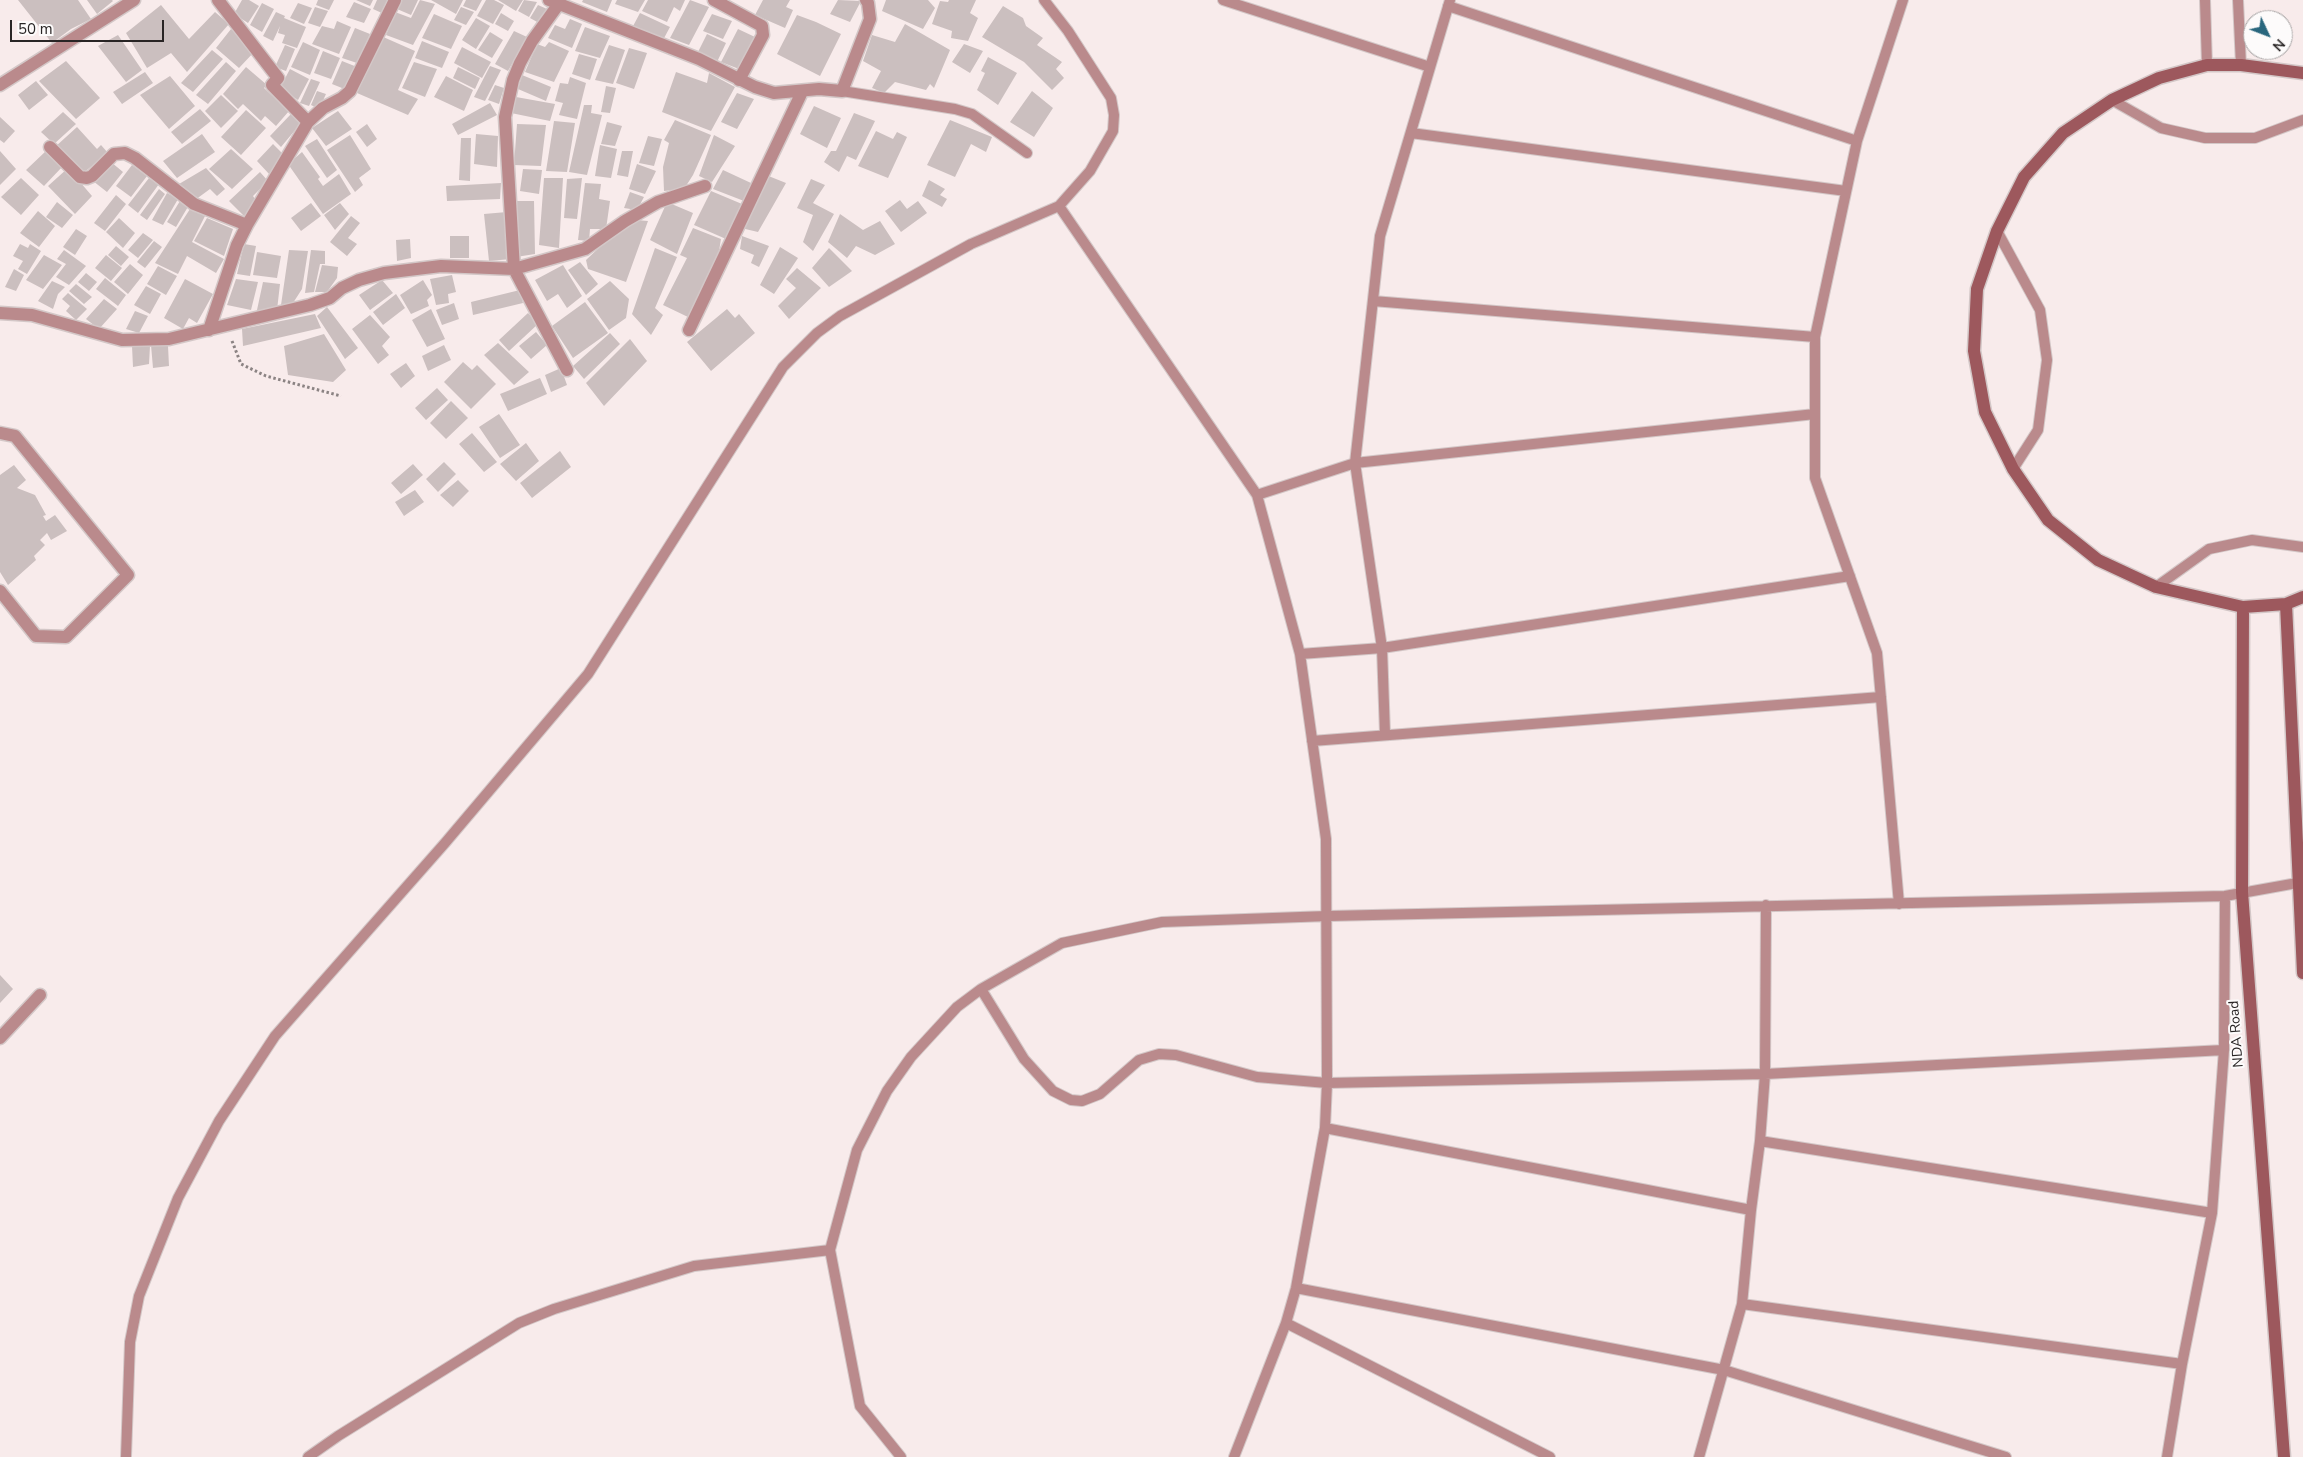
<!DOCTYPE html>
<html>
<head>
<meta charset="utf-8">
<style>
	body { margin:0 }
	#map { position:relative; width:2303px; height:1457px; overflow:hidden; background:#f8ebeb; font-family:"Nunito Sans",sans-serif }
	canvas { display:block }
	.north { position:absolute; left:2243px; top:10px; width:50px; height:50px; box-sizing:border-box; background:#fdfbfb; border:1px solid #a8a5a5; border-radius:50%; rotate:133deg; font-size:14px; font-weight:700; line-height:20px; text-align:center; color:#292525 }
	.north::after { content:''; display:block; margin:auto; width:18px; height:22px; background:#29667d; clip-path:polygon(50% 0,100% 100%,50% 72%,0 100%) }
	.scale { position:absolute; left:10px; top:20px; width:154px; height:22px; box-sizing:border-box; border:2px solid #292525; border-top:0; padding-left:6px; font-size:15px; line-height:18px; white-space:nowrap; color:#292525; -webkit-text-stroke:4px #fdfbfb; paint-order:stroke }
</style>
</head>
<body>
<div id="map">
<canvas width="2303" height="1457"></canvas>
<div class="north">N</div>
<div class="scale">50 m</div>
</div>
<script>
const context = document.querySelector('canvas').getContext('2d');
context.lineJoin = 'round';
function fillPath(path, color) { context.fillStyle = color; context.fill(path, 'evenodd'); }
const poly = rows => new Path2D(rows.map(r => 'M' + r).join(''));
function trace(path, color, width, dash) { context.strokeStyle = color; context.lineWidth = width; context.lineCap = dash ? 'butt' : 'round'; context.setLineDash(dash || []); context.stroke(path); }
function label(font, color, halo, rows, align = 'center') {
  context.font = font + ' "Nunito Sans",sans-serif'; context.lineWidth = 4; context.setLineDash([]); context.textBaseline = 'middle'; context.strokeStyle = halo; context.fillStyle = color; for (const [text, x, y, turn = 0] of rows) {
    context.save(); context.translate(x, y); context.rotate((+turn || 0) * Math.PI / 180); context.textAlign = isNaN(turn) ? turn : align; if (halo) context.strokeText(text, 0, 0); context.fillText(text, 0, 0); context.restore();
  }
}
fillPath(poly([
	[18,0,78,0,91,19,71,29,52,43],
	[87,0,112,0,113,1,97,14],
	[242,0,249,0,259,6,248,23,234,14],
	[318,0,334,0,329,10,316,5],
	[356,0,373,0,370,6],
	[377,0,390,0,384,14,373,9],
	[401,0,418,0,411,15,397,9],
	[420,0,435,4,413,45,386,35,395,12,411,18],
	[431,0,463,0,456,14],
	[466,0,482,0,476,11,463,6],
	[486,0,494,0,504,5,493,24,477,16],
	[498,0,523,0,516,11],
	[524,0,537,2,529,17,518,11],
	[583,0,612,0,607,12,582,2],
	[617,0,645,0,638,12,615,4],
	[648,0,685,0,680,11,674,7,667,22,642,11],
	[690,0,709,7,689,45,670,38],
	[763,0,790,0,786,7,793,10,785,28,755,15],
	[838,0,861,1,850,22,830,14],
	[886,0,928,0,935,8,923,29,882,11],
	[949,0,976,0,970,13,978,18,968,41,951,38,952,31,932,24,940,1,948,2],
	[354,2,371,9,364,23,346,17],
	[262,3,274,9,262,32,250,25],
	[298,3,312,8,304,24,290,18],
	[161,5,189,39,215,12,229,24,187,72,171,53,147,68,126,33],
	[538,5,547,9,539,23,530,18],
	[1003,6,1023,18,1026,26,1043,38,1037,45,1062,62,1056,69,1064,78,1052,90,1024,62,982,37],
	[315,7,328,11,320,27,308,23],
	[461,7,474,12,466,25,454,20],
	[276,12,285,16,284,18,306,27,297,48,282,43,285,35,278,33,280,26,273,41,263,36],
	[501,13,514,21,508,31,495,24],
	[640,13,670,27,663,40,632,28],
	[434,14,462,26,451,49,422,38],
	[712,14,732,21,723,39,703,31],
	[797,15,816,22,841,34,820,76,777,54],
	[476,18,490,26,476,49,462,40],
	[570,19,582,24,572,48,548,38,555,25,565,29],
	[337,21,351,27,339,54,312,44,322,26,334,29],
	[905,24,950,50,934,88,930,84,926,90,895,82,884,93,872,88,881,71,863,61,872,35,895,42],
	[585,27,610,36,600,58,575,51],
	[355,28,370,34,357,63,342,58],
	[231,29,255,51,239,68,216,48],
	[738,29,755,37,739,69,721,62],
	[514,31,527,37,508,71,495,64],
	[490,32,503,40,492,58,478,50],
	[707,34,726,43,717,62,697,54],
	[118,35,142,70,126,82,98,46],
	[381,36,415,51,398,90,418,99,408,115,357,93],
	[422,41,449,52,442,68,415,58],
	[303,42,320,50,310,75,291,67],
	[549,42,569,51,554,82,525,72,537,44,545,47],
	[964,44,983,51,970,73,952,62],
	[285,45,295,49,286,71,275,67],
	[609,45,625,50,613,84,595,80],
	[462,47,491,62,482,78,454,63],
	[629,48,647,53,634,89,616,83],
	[212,50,223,59,193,92,181,83],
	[323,51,340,58,331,79,314,73],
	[579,54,597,59,590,80,572,74],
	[988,57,1017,73,998,105,977,90,985,73,981,71],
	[66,61,100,98,76,119,39,81],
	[342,61,357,67,347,90,332,84],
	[226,62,236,71,208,104,196,95],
	[414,62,437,69,425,97,402,88],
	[490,66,501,70,485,101,474,97],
	[246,67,267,85,264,88,289,111,276,126,265,116,261,121,243,104,238,109,223,94],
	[458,67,480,78,475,89,453,78],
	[290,69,309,79,298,100,280,88],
	[145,72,153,83,122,104,113,92],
	[676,72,707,83,709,73,735,87,711,131,662,112],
	[522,75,551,87,546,101,518,89],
	[170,76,195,106,169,129,140,95],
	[446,76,473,90,464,111,434,97],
	[570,77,586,83,577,119,559,115,563,103,555,101,560,83,568,84],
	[311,79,320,82,309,106,300,103],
	[36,81,48,95,29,110,18,95],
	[495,85,504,88,499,104,488,100],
	[606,86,616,88,610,113,601,112],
	[317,91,326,94,319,109,311,105],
	[1032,91,1053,108,1034,137,1010,122],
	[737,93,754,99,737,129,721,122],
	[221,95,238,111,221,128,205,111],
	[516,97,555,104,550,121,511,113],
	[490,103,497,115,458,135,452,124],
	[584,105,592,105,591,113,602,115,587,175,569,172],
	[814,106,841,118,827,148,800,134],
	[200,109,211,121,182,144,171,132],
	[246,110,266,128,241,155,221,137],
	[338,111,352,129,326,146,312,128],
	[63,112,76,124,54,144,41,132],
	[854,113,875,121,856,160,847,156,839,172,824,162,831,151,836,151],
	[291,114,301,123,281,147,270,136],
	[0,117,15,131,4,143,0,140],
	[675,120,711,135,693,175,684,189,664,191,663,167,669,143,664,140],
	[950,120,992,137,986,152,971,144,955,177,927,165],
	[554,121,575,123,567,172,546,171],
	[607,122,622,126,615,146,601,144],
	[367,124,377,139,367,147,356,132],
	[517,124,546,125,541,166,514,165],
	[77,127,97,149,101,145,108,153,82,174,55,147],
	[876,131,893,139,897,132,907,137,888,178,858,166],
	[202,134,215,152,177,178,163,161],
	[476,134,498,136,497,167,474,164],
	[350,135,371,169,359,178,363,185,355,192,327,150],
	[714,135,735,146,712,182,699,176],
	[648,136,662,139,654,166,639,163],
	[461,138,471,138,470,181,459,180],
	[317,139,337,170,327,178,305,146],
	[273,144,283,154,270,175,257,161],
	[600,145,617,149,611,178,595,176],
	[231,149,253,169,232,189,209,169],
	[47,150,63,166,44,186,26,170],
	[0,151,16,169,0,185],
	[622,151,633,151,628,177,617,175],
	[302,152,320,177,318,179,323,186,339,174,351,194,323,214,288,164],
	[111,162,123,172,107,192,93,181],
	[637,164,656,171,645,194,629,189],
	[132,165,147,176,131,197,116,186],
	[68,168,92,196,75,214,48,186],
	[206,168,225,189,217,196,210,189,195,200,179,184],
	[523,169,542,170,539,194,520,191],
	[723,170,751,183,744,201,713,189],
	[260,172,268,181,253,196,257,202,244,216,229,201],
	[766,175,786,183,758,232,741,228],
	[21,178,39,195,21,215,1,197],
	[149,178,159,184,138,213,128,205],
	[544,178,563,178,559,248,539,245],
	[582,178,577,219,564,218,567,179],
	[811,179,825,185,813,203,834,214,813,251,803,242,813,215,797,208],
	[929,180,945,189,940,195,947,199,942,207,922,196],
	[501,183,500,199,447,201,446,186],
	[585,183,601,184,599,199,610,201,606,229,590,229,589,241,578,240],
	[159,189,165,194,147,220,140,215],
	[711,191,742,204,726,239,694,225],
	[630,192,644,197,637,210,624,208],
	[167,193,178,199,163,225,152,220],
	[116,195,126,204,105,231,94,223],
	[900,200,907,209,918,201,927,213,901,232,885,211],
	[180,201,189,205,176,227,167,222],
	[515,201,534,201,535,254,516,257],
	[57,202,73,215,62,228,46,217],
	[667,202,693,213,677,254,650,240],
	[311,203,321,216,301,231,291,218],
	[340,203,349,214,335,230,324,215],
	[190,209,205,216,192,242,224,259,216,273,187,256,178,274,155,263],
	[38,211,55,226,39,247,20,233],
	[507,212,511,259,489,261,484,214],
	[840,214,863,230,880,221,895,244,875,255,856,246,847,258,828,242],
	[351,216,360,223,348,238,357,244,347,256,330,242],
	[119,218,135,233,123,248,106,232],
	[207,218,233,229,224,256,194,241],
	[636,220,648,221,626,282,588,269,586,260,621,227],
	[693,228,721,239,719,251,688,317,663,305,687,258,680,255],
	[76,229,87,236,75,255,63,247],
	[143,233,153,240,138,258,128,250],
	[450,236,469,236,469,258,450,258],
	[742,236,769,246,759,267,751,263,754,255,740,249],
	[410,239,411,258,397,261,396,240],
	[154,241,162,247,145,268,137,262],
	[20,244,28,248,30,244,41,251,27,274,18,269,23,261,13,256],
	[244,244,256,246,250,276,237,274],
	[116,246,129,257,121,266,108,255],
	[780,247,798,258,774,294,760,285],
	[655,248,677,257,655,308,663,315,651,335,632,314],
	[829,248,852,271,829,287,812,268],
	[64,250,86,266,69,285,56,277,66,264,57,259],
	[289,250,308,251,302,289,293,303,281,305],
	[311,250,325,251,325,264,320,264,314,292,305,293],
	[257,252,281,256,277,278,253,275],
	[44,255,62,265,43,289,26,280],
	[106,255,122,268,111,281,95,268],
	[580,262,598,284,586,295,568,270],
	[130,264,143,275,128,294,114,282],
	[322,265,338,267,337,278,327,292,315,292],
	[563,265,582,296,567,308,558,294,547,301,535,280],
	[158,266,177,276,166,295,147,284],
	[797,268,821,288,789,319,778,306,796,288,786,279],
	[14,269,24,275,16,291,5,287],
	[86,273,97,282,89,291,78,282],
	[452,275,456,292,448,294,449,303,436,305,430,279],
	[105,278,126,295,118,306,96,289],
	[185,279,213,294,197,323,189,318,183,329,164,318],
	[236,279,258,282,251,310,227,305],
	[382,280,393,293,370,310,359,295],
	[423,280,432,295,427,300,429,306,411,314,400,295],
	[52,281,65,287,58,294,53,309,38,301],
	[610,281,629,299,626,318,609,330,587,299],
	[263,282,280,284,277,310,257,310],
	[76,284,92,297,84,304,69,291],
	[146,286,161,294,150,314,134,305],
	[520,290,523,303,473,315,471,302],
	[68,293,87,309,76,320,66,311,70,306,62,299],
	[396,294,405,308,383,325,373,312],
	[104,299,117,309,99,329,86,319],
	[585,302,608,333,573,358,552,326],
	[454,303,459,319,442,325,436,310],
	[327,307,358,348,345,359,317,316],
	[431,309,445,339,427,347,412,320],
	[727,309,735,318,739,314,755,333,711,371,687,342],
	[135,311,148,316,139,333,126,329],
	[528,313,538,324,509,351,499,340],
	[315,314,321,328,243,346,242,329],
	[370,315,390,337,382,346,389,355,378,364,352,329],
	[536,332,547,345,531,359,519,346],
	[610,333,620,344,584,379,573,366],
	[324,334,346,370,333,382,288,375,284,346],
	[630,339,647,361,604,406,586,383],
	[498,343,529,372,514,385,484,355],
	[151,345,168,346,169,366,153,368],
	[444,345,451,360,428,371,422,356],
	[132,346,150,346,149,364,133,367],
	[463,362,472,370,477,365,496,384,471,409,444,382],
	[406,363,415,376,401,388,390,374],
	[561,368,567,385,551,392,545,375],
	[540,378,547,394,508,411,500,394],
	[437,388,448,400,426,420,415,408],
	[451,401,468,418,446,439,430,423],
	[499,414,520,445,500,458,479,427],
	[472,433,497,462,484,472,459,444],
	[526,443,539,461,516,481,500,464],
	[560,451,571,467,532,498,520,483],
	[444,462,456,474,438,492,426,479],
	[413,464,423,475,401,494,391,483],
	[14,465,26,480,17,488,35,495,46,515,43,516,46,521,55,515,67,531,51,540,47,533,40,540,45,545,34,556,36,560,8,585,0,572,0,475],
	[458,480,469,491,453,507,440,495],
	[415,490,424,502,404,516,395,502],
	[0,975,13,989,0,1003]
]), '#cbbfbf');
const lane = poly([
	[1223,0,1430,67],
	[2205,0,2207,65],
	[2238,0,2241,65],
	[1448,6,1857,141],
	[842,91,955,109,972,114,1027,153],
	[2112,100,2161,128,2205,138,2255,138,2303,120],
	[1411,133,1846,191],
	[1059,206,1257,495,1300,654,1326,839,1327,1083,1325,1128,1296,1288,1286,1323,1234,1457],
	[1997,231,2040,310,2047,360,2038,430,2013,469],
	[1373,301,1815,337],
	[1257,495,1355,463,1815,414],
	[2156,587,2209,549,2252,540,2303,547],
	[1300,654,1382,648,1850,576],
	[1385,734,1382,648,1355,463,1380,236,1450,0],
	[1312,741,1881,697],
	[1899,904,1877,653,1815,478,1815,337,1857,141,1903,0],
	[981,989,1024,1059,1053,1091,1071,1100,1082,1101,1100,1094,1139,1060,1159,1054,1176,1055,1257,1077,1327,1083,1765,1074,2224,1050],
	[1325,1128,1751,1210],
	[1760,1141,2212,1213],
	[1296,1288,1724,1370,2006,1457],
	[1742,1304,2182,1364],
	[1286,1323,1550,1457],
	[126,1457,130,1342,139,1296,178,1198,219,1121,275,1036,445,843,588,674,783,367,817,333,840,316,971,244,1059,206,1090,171,1113,131,1114,115,1111,98,1068,31,1044,0],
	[308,1457,338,1436,519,1323,554,1309,694,1266,830,1250],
	[901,1457,860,1406,830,1250,857,1150,887,1091,911,1057,957,1007,981,989,1062,943,1162,922,1328,916,2225,896,2303,882],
	[1699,1457,1742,1304,1751,1210,1760,1141,1765,1074,1766,905],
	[2167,1457,2182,1364,2212,1213,2224,1050,2225,896]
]);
const street = poly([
	[218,0,278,78,272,85,308,122],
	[549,0,699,59,755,87,774,93,819,89,842,91,870,19,868,3,866,0],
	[714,0,762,26,763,35,739,80],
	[558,5,532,41,520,63,513,80,505,117,514,269,567,370],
	[0,85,134,0],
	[50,147,80,177,87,178,92,176,114,154,125,153,135,158,194,204,247,225],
	[0,313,32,315,122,340,169,339,310,305,330,298,342,288,359,280,384,273,441,266,514,269,585,249,625,221,658,202,705,186],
	[209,330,237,245,247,225,308,122,323,108,342,98,350,91,395,0],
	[689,330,802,92],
	[0,433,15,436,128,575,66,637,36,636,0,591],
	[0,1038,40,995]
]);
const secondary = poly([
	[2303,73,2241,65,2207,65,2159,78,2112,100,2063,133,2024,177,1997,231,1977,289,1974,351,1985,412,2013,469,2048,520,2098,560,2156,587,2243,607,2286,604,2303,597],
	[2286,604,2303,973],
	[2243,607,2242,892,2284,1457]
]);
trace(lane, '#d3c7c7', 12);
trace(street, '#d3c7c7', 15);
trace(secondary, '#d3c7c7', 15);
trace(poly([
	[232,341,241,364,266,376,341,396]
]), '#8b8383', 3, [2.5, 2.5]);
trace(lane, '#ba8a8c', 10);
trace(street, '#ba8a8c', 12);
trace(secondary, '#9d585d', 12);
label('14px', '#292525', '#fdfbfb', [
	["NDA Road",2237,1034,-94]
]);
</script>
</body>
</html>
